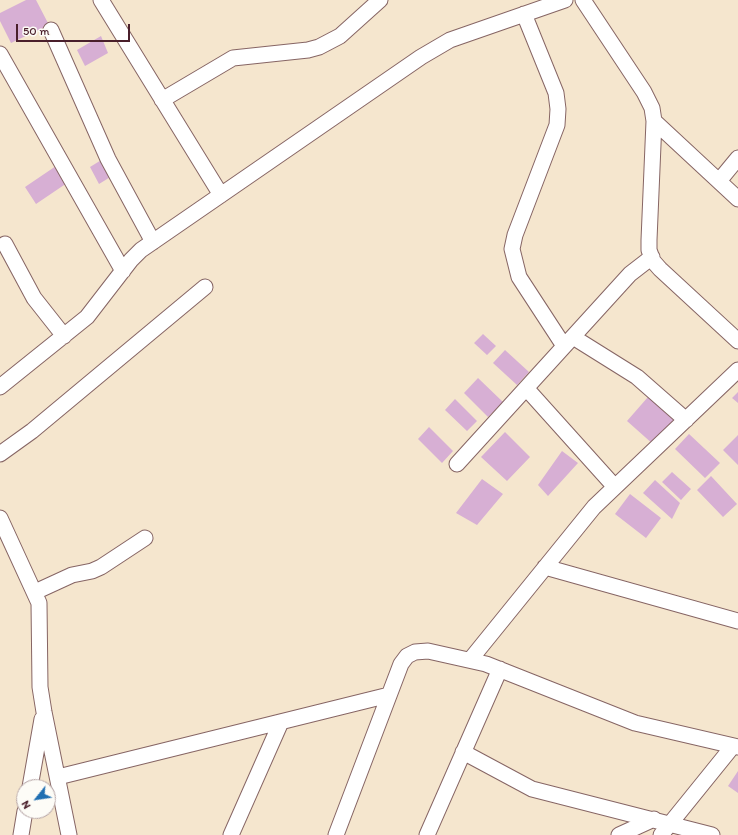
<!DOCTYPE html>
<html>
<head>
<meta charset="utf-8">
<style>
	body { margin:0 }
	#map { position:relative; width:738px; height:835px; overflow:hidden; background:#f5e6ce; font-family:Itim,sans-serif }
	canvas { display:block }
	.north { position:absolute; left:16px; top:779px; width:40px; height:40px; box-sizing:border-box; background:#fdfcf7; border:1px solid #b5a4a5; border-radius:50%; rotate:240deg; font-size:11px; font-weight:700; line-height:16px; text-align:center; color:#4a1f2b }
	.north::after { content:''; display:block; margin:auto; width:14px; height:18px; background:#1f6fb2; clip-path:polygon(50% 0,100% 100%,50% 72%,0 100%) }
	.scale { position:absolute; left:16px; top:24px; width:114px; height:18px; box-sizing:border-box; border:2px solid #4a1f2b; border-top:0; padding-left:5px; font-size:12px; line-height:14px; white-space:nowrap; color:#4a1f2b; -webkit-text-stroke:3px #fdfcf7; paint-order:stroke }
</style>
</head>
<body>
<div id="map">
<canvas width="738" height="835"></canvas>
<div class="north">N</div>
<div class="scale">50 m</div>
</div>
<script>
const context = document.querySelector('canvas').getContext('2d');
context.lineJoin = 'round';
function fillPath(path, color) { context.fillStyle = color; context.fill(path, 'evenodd'); }
const poly = rows => new Path2D(rows.map(r => 'M' + r).join(''));
function trace(path, color, width, dash) { context.strokeStyle = color; context.lineWidth = width; context.lineCap = dash ? 'butt' : 'round'; context.setLineDash(dash || []); context.stroke(path); }
fillPath(poly([
	[26,0,36,0,49,25,11,43,0,21,0,13],
	[101,36,108,53,85,66,77,50],
	[103,159,112,176,99,184,90,167],
	[56,166,67,183,36,204,25,187],
	[483,334,496,346,487,355,474,343],
	[505,350,529,372,517,385,493,363],
	[478,378,503,402,488,417,464,393],
	[738,392,738,403,732,398],
	[648,397,676,421,654,445,627,421],
	[455,399,477,421,467,431,445,410],
	[429,427,453,451,442,463,418,439],
	[505,432,530,457,507,481,481,457],
	[689,434,720,463,705,478,675,449],
	[738,435,738,465,723,450],
	[562,451,578,463,548,496,538,485],
	[672,472,691,489,681,500,662,482],
	[711,476,737,504,723,517,697,490],
	[482,479,503,494,477,525,456,513],
	[655,480,680,503,672,519,643,493],
	[630,494,661,518,646,538,615,514],
	[738,771,738,793,728,786]
]), '#d7afd4');
const street = poly([
	[101,0,221,195],
	[583,0,644,92,652,108,654,121,649,240,649,250,653,261,660,269,738,341],
	[524,14,556,93,558,109,557,125,515,235,512,249,519,277,564,346],
	[51,30,108,159,153,242],
	[0,54,123,271],
	[162,100,233,58,308,50,319,47,340,36,380,0],
	[654,121,738,199],
	[719,181,738,158],
	[5,244,34,298,64,336],
	[573,337,637,377,686,420],
	[0,387,87,317,131,260,141,250,421,57,450,40,565,0],
	[526,388,615,487],
	[0,454,32,431,205,287],
	[457,464,630,274,652,257],
	[0,518,39,603,40,687,44,712,69,835],
	[545,567,738,621],
	[35,592,72,575,92,571,101,567,145,538],
	[470,660,594,507,738,370],
	[463,752,532,789,712,835],
	[58,777,389,695],
	[30,787,42,719],
	[21,835,25,811],
	[231,835,281,722],
	[336,835,401,664,407,656,415,652,428,651,486,664,635,723,738,747],
	[427,835,500,669],
	[619,835,654,819],
	[661,835,733,746]
]);
trace(street, '#866564', 17);
trace(street, '#fff', 15);
</script>
</body>
</html>
